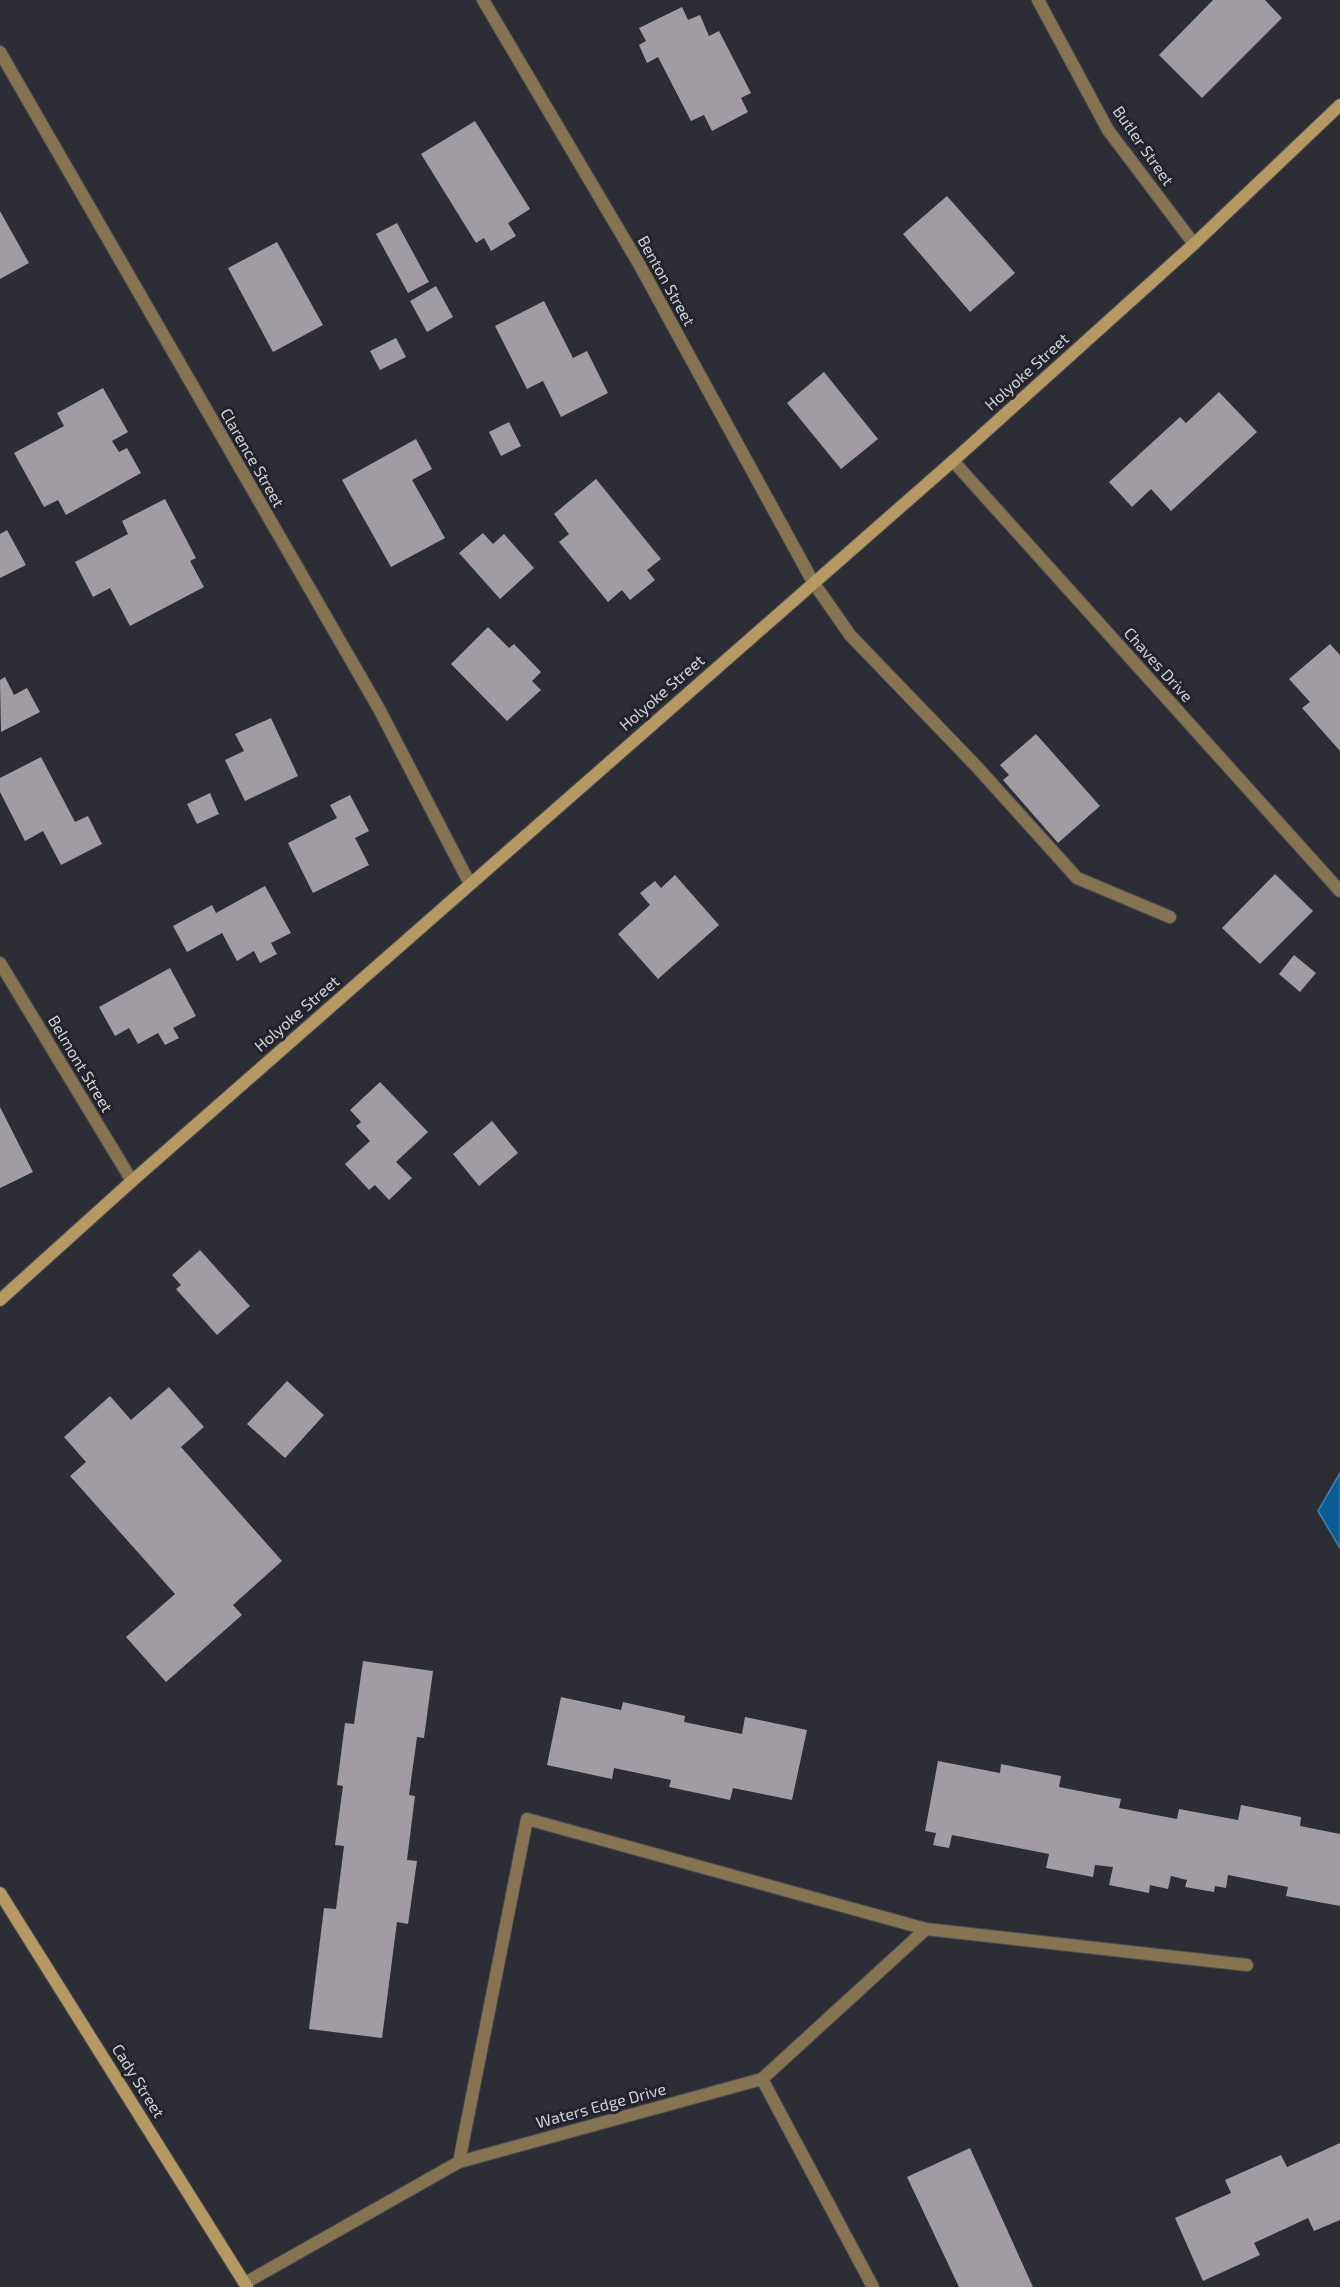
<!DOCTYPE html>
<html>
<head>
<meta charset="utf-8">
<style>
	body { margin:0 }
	canvas { display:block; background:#2d2d35 }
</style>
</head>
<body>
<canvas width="1340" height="2287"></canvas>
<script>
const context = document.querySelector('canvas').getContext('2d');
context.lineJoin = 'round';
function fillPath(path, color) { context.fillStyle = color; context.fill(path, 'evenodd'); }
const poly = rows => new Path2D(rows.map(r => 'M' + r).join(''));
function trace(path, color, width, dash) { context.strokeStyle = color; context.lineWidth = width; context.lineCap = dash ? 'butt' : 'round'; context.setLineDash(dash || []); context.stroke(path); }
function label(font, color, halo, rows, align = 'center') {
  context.font = font + ' "Exo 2",sans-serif'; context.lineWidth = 6; context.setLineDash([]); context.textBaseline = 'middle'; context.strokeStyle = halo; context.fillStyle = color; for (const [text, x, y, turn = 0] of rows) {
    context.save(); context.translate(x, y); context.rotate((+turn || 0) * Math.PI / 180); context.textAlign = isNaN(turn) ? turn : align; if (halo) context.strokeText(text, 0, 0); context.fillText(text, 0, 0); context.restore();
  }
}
const water = poly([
	[1340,1473,1340,1548,1318,1511,1340,1473]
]);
fillPath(water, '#0b5b95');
trace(water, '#467ea8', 1.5);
fillPath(poly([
	[1213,0,1265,0,1282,18,1202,98,1159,55],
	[682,7,688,20,700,15,709,36,719,31,751,93,741,98,748,112,712,131,704,115,691,121,658,57,647,63,639,45,646,41,639,28],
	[475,121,530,209,508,223,516,236,491,251,484,238,476,243,421,154],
	[947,196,1015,273,970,312,903,234],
	[0,211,29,263,0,279],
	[397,223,429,282,408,293,376,234],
	[277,242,323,325,273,352,228,268],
	[436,286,453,317,427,332,410,301],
	[544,301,573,358,587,351,608,393,561,417,543,381,527,389,495,326],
	[396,338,406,357,380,370,370,351],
	[824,372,878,439,841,469,787,403],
	[103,388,128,432,112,441,119,452,127,448,141,473,66,515,58,500,44,507,14,453,64,426,57,413],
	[1219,392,1257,432,1171,511,1151,489,1132,507,1109,482,1180,417,1186,423],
	[509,422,521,446,501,456,489,432],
	[416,439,432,469,412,480,445,538,391,567,342,480],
	[596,479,661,559,647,570,655,580,630,600,622,590,608,602,559,542,569,534,554,514],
	[165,499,196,558,190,561,204,587,130,626,110,588,93,597,75,562,128,534,122,521],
	[7,530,26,565,0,578,0,534],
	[483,533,493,544,504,534,534,568,500,599,459,553],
	[488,627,509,648,514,644,541,672,532,681,541,690,507,721,451,664],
	[1330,644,1340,655,1340,751,1302,708,1310,702,1289,679],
	[5,677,14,695,27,688,40,712,1,732,0,680],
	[271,718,298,776,245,801,225,760,244,751,235,734],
	[1036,734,1100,806,1058,843,1003,780,1009,775,1000,765],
	[41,757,75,822,88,816,102,844,61,865,43,831,25,841,0,792,0,778],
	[210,793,219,814,197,824,187,804],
	[350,795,369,831,355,838,369,865,313,893,288,843,337,818,330,805],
	[1275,874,1313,911,1260,964,1222,928],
	[675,875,719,925,658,979,618,934,650,905,640,893,655,881,661,888],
	[265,886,291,933,271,943,277,954,260,963,254,951,237,961,222,933,187,952,173,926,212,905,216,913],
	[1294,955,1316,973,1300,992,1279,974],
	[170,968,196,1016,173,1028,179,1038,165,1045,158,1033,138,1044,129,1028,115,1036,99,1007],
	[380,1082,428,1132,396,1162,412,1178,389,1200,375,1185,369,1190,345,1164,370,1141,356,1126,361,1122,350,1110],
	[0,1107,33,1172,0,1188],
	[492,1121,518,1153,479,1186,453,1154],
	[200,1250,250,1306,217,1335,176,1289,181,1285,172,1275],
	[287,1381,324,1415,285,1458,247,1424],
	[169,1387,204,1427,181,1447,282,1561,233,1605,242,1615,166,1682,126,1637,175,1594,70,1476,86,1462,64,1437,110,1396,131,1420],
	[363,1661,433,1671,424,1738,417,1737,409,1795,415,1796,407,1860,417,1861,408,1924,397,1922,382,2038,309,2029,324,1908,336,1909,344,1846,335,1845,343,1786,337,1785,345,1723,354,1724],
	[561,1697,621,1710,623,1702,685,1716,684,1722,742,1734,745,1717,807,1730,792,1800,733,1788,730,1800,669,1787,671,1780,614,1768,612,1779,547,1765],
	[938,1761,1000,1773,1001,1764,1061,1776,1059,1787,1121,1799,1119,1808,1177,1819,1179,1809,1238,1820,1241,1805,1301,1817,1300,1826,1340,1834,1340,1906,1286,1896,1288,1887,1228,1875,1226,1888,1215,1886,1214,1892,1185,1887,1187,1880,1171,1876,1168,1889,1150,1885,1149,1893,1109,1885,1113,1867,1095,1865,1093,1877,1046,1868,1049,1854,952,1835,949,1848,933,1845,936,1833,925,1831],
	[1340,2143,1340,2220,1314,2231,1308,2218,1254,2243,1260,2255,1203,2281,1175,2218,1231,2193,1225,2180,1281,2155,1287,2167],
	[970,2148,1033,2287,959,2287,907,2177]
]), '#a19ba3');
const service = poly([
	[813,582,850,635,977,767,1077,878,1170,917],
	[459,2162,527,1819,926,1929],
	[873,2287,762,2079,926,1929,1247,1965]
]);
const minor = poly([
	[483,0,639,264,813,582],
	[1038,0,1108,130,1194,244],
	[0,52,378,707,470,884],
	[953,461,1340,891],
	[0,963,132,1181],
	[245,2283,459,2162,762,2079]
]);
const secondary = poly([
	[0,1300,132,1181,953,461,1194,244,1340,105],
	[0,1893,247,2287]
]);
trace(service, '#4b4b52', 14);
trace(minor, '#4b4b52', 14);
trace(secondary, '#4b4b52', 14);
trace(service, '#857351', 12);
trace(minor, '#857351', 12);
trace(secondary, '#b69962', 12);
label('16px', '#d1d1d6', '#23242b', [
	["Butler Street",1143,146,55],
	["Benton Street",666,281,61],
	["Holyoke Street",1027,372,-42],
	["Clarence Street",252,458,60],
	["Chaves Drive",1158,665,48],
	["Holyoke Street",662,693,-41],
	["Holyoke Street",297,1014,-41],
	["Belmont Street",80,1064,59],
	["Cady Street",138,2081,58],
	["Waters Edge Drive",601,2106,-15]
]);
</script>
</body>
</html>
